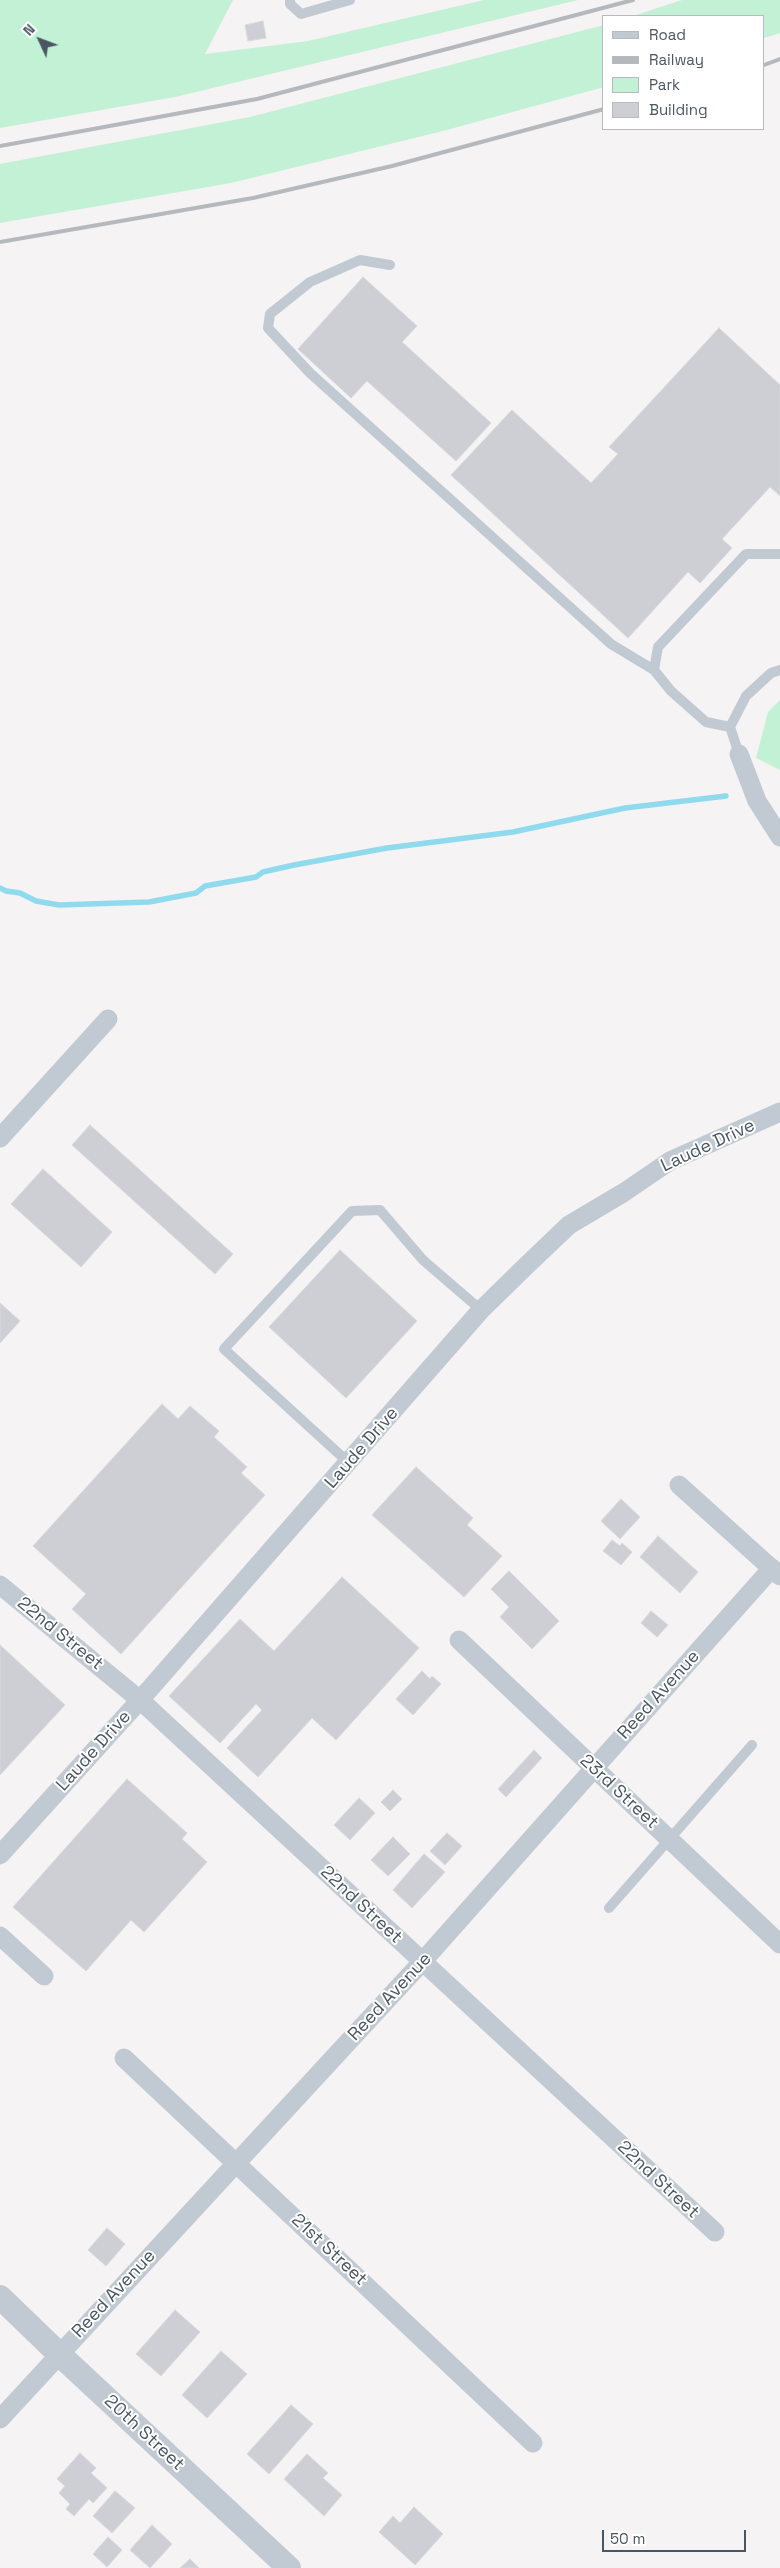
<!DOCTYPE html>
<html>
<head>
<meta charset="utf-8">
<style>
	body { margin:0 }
	#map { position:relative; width:780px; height:2568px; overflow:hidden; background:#f5f3f3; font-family:"Space Grotesk",sans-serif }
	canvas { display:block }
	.legend { position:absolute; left:602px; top:15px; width:162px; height:115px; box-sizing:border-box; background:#fff; border:1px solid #b7bbc0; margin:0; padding:6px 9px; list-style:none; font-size:15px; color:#4a5661 }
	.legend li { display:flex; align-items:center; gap:10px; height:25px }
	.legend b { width:25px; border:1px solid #b7bbc0 }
	.north { position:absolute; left:15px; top:15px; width:50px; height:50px; -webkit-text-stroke:4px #fff; paint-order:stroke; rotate:313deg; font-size:14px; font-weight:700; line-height:20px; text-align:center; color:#4a5661 }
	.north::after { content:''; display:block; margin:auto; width:18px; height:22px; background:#4a5661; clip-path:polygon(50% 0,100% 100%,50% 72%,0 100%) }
	.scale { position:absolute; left:602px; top:2530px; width:144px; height:22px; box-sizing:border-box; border:2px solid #4a5661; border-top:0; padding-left:6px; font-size:15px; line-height:18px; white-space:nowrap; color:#4a5661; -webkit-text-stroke:4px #fff; paint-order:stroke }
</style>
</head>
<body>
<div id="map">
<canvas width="780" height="2568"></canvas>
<ul class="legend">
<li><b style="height:6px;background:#c1cad2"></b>Road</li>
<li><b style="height:6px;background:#b5b8bd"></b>Railway</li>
<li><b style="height:14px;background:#c3f1d5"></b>Park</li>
<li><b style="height:14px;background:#cdcfd5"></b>Building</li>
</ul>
<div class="north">N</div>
<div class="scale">50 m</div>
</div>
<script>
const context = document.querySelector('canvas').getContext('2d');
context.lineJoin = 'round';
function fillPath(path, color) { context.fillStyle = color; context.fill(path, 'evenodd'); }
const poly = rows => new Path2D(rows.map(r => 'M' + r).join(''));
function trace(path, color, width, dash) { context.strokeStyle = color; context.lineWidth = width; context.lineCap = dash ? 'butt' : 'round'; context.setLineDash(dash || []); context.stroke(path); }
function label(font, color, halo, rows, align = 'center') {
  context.font = font + ' "Space Grotesk",sans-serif'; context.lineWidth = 4; context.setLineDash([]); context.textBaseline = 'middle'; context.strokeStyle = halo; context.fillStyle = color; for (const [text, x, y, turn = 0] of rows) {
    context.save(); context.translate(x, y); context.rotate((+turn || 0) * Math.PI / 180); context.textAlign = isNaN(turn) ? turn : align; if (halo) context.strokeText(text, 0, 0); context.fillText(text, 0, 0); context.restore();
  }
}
fillPath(poly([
	[0,0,233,0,205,54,308,41,484,0,578,0,175,97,0,128],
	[682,0,780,0,780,33,764,38,764,16,633,16],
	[604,25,604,87,443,131,231,183,0,223,0,164,250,117],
	[780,700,780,770,756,758,768,712]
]), '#c3f1d5');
trace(poly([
	[0,888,6,891,20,893,36,901,59,905,149,902,196,893,205,886,256,877,263,872,294,865,387,848,513,832,625,808,726,796]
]), '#90daee', 5.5);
const building = poly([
	[263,21,266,38,248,41,245,25,263,21],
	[363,277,417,326,402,342,491,423,456,461,367,381,351,398,298,349,363,277],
	[719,328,780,385,780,496,770,487,722,539,732,548,700,583,688,572,628,638,451,475,512,410,591,483,618,454,609,447,719,328],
	[90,1125,233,1254,215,1274,72,1145,90,1125],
	[43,1169,112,1232,81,1267,11,1204,43,1169],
	[340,1250,417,1321,346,1398,269,1327,340,1250],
	[0,1303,20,1321,0,1343,0,1303],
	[162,1404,178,1419,190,1406,219,1431,214,1437,247,1467,241,1473,265,1495,121,1654,72,1609,86,1594,33,1546,162,1404],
	[416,1467,473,1518,467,1525,502,1556,464,1597,372,1515,416,1467],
	[621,1499,640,1517,620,1539,601,1521,621,1499],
	[658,1536,698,1572,680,1593,640,1557,658,1536],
	[612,1540,620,1546,622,1543,632,1552,621,1565,603,1551,612,1540],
	[509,1571,559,1621,532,1649,500,1617,509,1607,491,1589,509,1571],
	[342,1577,419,1648,336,1740,312,1718,258,1777,227,1748,262,1710,256,1704,220,1743,169,1696,240,1619,274,1651,342,1577],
	[651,1611,668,1625,657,1637,641,1623,651,1611],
	[0,1645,65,1705,0,1775,0,1645],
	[422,1671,430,1679,432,1676,441,1684,413,1715,396,1699,422,1671],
	[534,1750,542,1758,506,1797,498,1789,534,1750],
	[127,1779,187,1833,182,1839,207,1862,144,1932,131,1920,86,1971,13,1907,127,1779],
	[393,1790,402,1799,390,1811,381,1802,393,1790],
	[359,1798,375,1813,350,1840,334,1825,359,1798],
	[447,1833,462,1846,445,1865,430,1851,447,1833],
	[393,1837,410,1854,388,1876,371,1860,393,1837],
	[424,1854,445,1872,412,1908,393,1890,424,1854],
	[107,2228,125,2244,106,2266,88,2250,107,2228],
	[175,2310,200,2332,161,2376,136,2354,175,2310],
	[221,2351,247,2374,207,2418,182,2395,221,2351],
	[291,2405,313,2424,269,2474,247,2454,291,2405],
	[80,2453,96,2468,91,2473,107,2488,93,2503,89,2499,74,2516,66,2509,70,2504,59,2493,65,2486,57,2479,80,2453],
	[307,2454,328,2473,323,2478,342,2495,324,2516,284,2479,307,2454],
	[115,2491,135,2508,112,2533,93,2516,115,2491],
	[414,2507,443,2534,415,2565,379,2532,393,2516,400,2523,414,2507],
	[152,2525,172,2544,150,2568,130,2550,152,2525],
	[108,2537,122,2550,107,2567,93,2554,108,2537],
	[190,2559,199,2568,180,2568,190,2559]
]);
fillPath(building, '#cdcfd5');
trace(building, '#d7d9de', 1);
trace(poly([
	[290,0,290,4,301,14,350,0],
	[390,265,360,260,310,282,270,314,268,328,310,373,611,644,654,670],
	[730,727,706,722,671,691,654,670,658,647,746,554,780,554],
	[739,754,730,727,746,696,771,673,780,670],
	[349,1463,224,1349,352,1211,380,1210,423,1260,481,1310],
	[609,1908,752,1745]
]), '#c1cad2', 10);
trace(poly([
	[739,754,757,801,780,837],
	[0,1138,108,1019],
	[679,1485,780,1576],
	[0,1585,140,1700,715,2232],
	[459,1640,780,1944],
	[0,1855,140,1700,481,1310,526,1266,569,1225,623,1193,670,1161,780,1112],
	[0,1936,44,1976],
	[124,2058,533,2443],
	[0,2419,422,1962,772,1568]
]), '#c1cad2', 19);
trace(poly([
	[0,2297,59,2354,289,2568]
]), '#c1cad2', 24);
trace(poly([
	[764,65,780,59],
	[0,146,257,99,633,0],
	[0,242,253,198,392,166,604,109]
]), '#b5b8bd', 4);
label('18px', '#4a5661', '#fff', [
	["Laude Drive",708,1146,-25],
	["Laude Drive",362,1448,-49],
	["22nd Street",60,1634,39],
	["Reed Avenue",659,1695,-48],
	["Laude Drive",94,1751,-48],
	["23rd Street",619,1792,43],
	["22nd Street",361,1905,43],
	["Reed Avenue",390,1997,-47],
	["22nd Street",658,2180,43],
	["21st Street",329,2250,43],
	["Reed Avenue",114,2294,-47],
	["20th Street",144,2433,43]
]);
</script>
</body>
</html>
